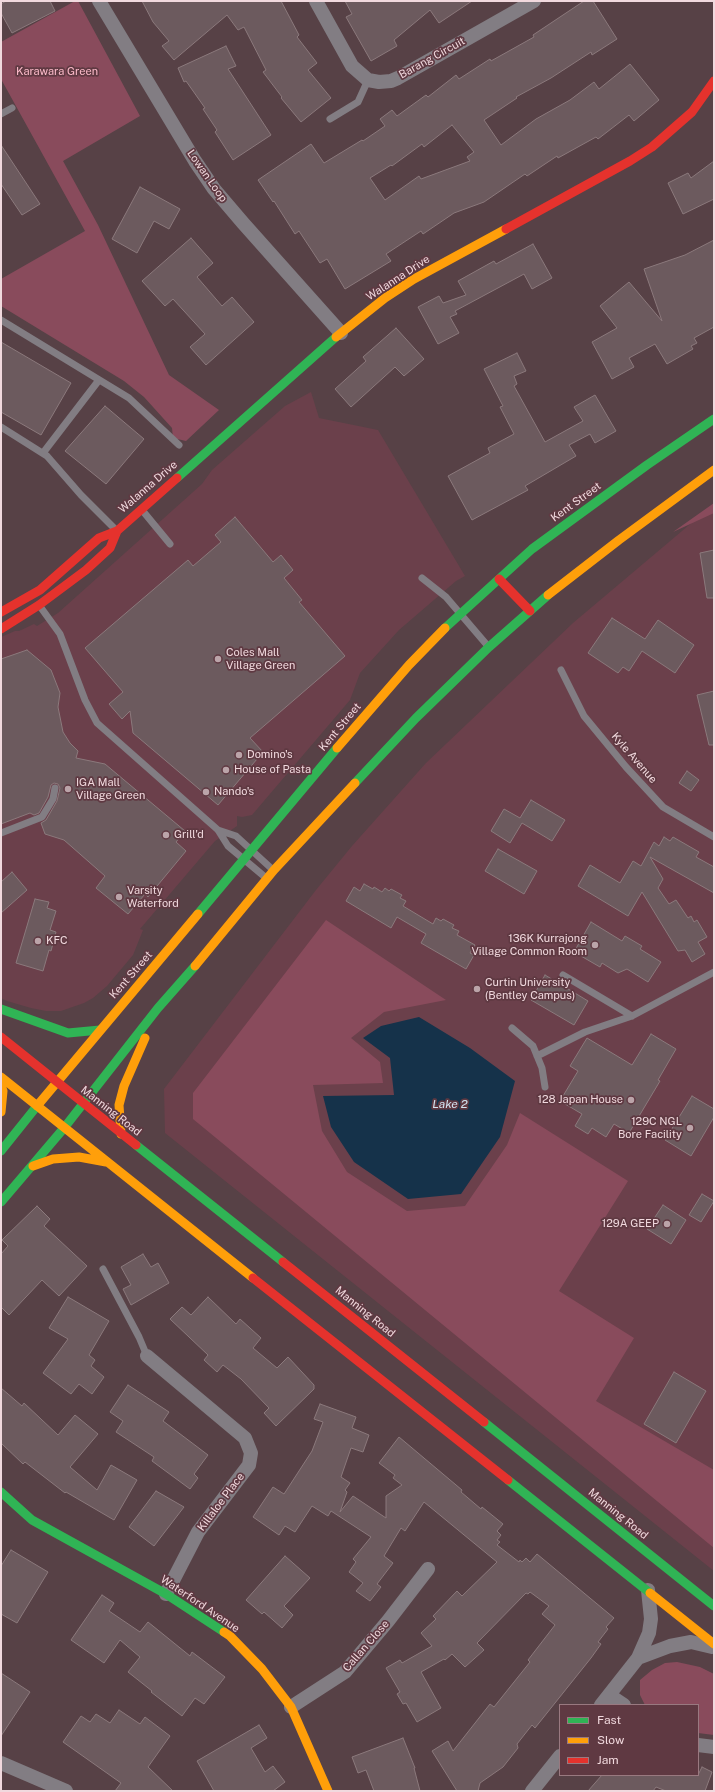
<!DOCTYPE html>
<html>
<head>
<meta charset="utf-8">
<style>
	body { margin:0 }
	#map { position:relative; width:715px; height:1792px; overflow:hidden; background:#574146; font-family:"Public Sans",sans-serif }
	canvas { display:block }
	.frame { position:absolute; inset:0; border:2px solid #f1d9de; pointer-events:none }
	.legend { position:absolute; left:559px; top:1704px; width:140px; height:72px; box-sizing:border-box; background:#5f3942; border:1px solid #997980; margin:0; padding:5px 7px; list-style:none; font-size:12px; color:#f1d9de }
	.legend li { display:flex; align-items:center; gap:8px; height:20px }
	.legend b { width:20px; border:1px solid #997980 }
</style>
</head>
<body>
<div id="map">
<canvas width="715" height="1792"></canvas>
<div class="frame"></div>
<ul class="legend">
<li><b style="height:5px;background:#30b455"></b>Fast</li>
<li><b style="height:5px;background:#ff9f0a"></b>Slow</li>
<li><b style="height:5px;background:#e5322d"></b>Jam</li>
</ul>
</div>
<script>
const context = document.querySelector('canvas').getContext('2d');
context.lineJoin = 'round';
function fillPath(path, color) { context.fillStyle = color; context.fill(path, 'evenodd'); }
const poly = rows => new Path2D(rows.map(r => 'M' + r).join(''));
function trace(path, color, width, dash) { context.strokeStyle = color; context.lineWidth = width; context.lineCap = dash ? 'butt' : 'round'; context.setLineDash(dash || []); context.stroke(path); }
function label(font, color, halo, rows, align = 'center') {
  context.font = font + ' "Public Sans",sans-serif'; context.lineWidth = 3.5; context.setLineDash([]); context.textBaseline = 'middle'; context.strokeStyle = halo; context.fillStyle = color; for (const [text, x, y, turn = 0] of rows) {
    context.save(); context.translate(x, y); context.rotate((+turn || 0) * Math.PI / 180); context.textAlign = isNaN(turn) ? turn : align; if (halo) context.strokeText(text, 0, 0); context.fillText(text, 0, 0); context.restore();
  }
}
fillPath(poly([
	[311,392,319,418,378,430,465,576,456,581,399,630,360,673,350,700,252,815,242,817,237,816,237,826,215,841,140,929,143,930,133,955,107,986,93,998,84,1003,61,1011,46,1011,31,1008,7,1001,1,998,1,637,15,631,19,631,34,624,37,626,58,613,202,484,212,470,285,406],
	[714,504,714,1571,165,1133,164,1089,316,890,352,846,426,763,573,623]
]), '#6b404b');
fillPath(poly([
	[75,1,78,1,140,116,63,161,98,225,169,375,219,410,186,441,173,438,172,428,144,397,124,381,1,306,1,279,85,231,1,79,1,42],
	[714,503,714,513,673,532],
	[326,920,446,1000,384,1012,351,1038,380,1062,383,1083,313,1085,322,1131,347,1172,407,1211,465,1206,507,1145,520,1113,628,1181,559,1291,634,1338,596,1401,714,1470,714,1548,193,1119,193,1093],
	[677,1662,700,1667,714,1674,714,1735,698,1733,698,1705,645,1705,640,1695,640,1680,652,1670,665,1663]
]), '#894b5c');
fillPath(poly([
	[419,1017,470,1048,515,1081,500,1137,461,1194,408,1199,354,1162,331,1127,323,1096,394,1095,390,1058,363,1038,381,1026]
]), '#15324a');
const building = poly([
	[6,1,50,1,55,11,12,33,1,13,1,4,6,1],
	[142,1,281,1,299,35,297,37,317,63,308,70,331,98,301,122,281,98,282,97,263,72,266,70,244,27,238,30,227,15,174,60,162,46,169,41,153,22,142,1],
	[345,1,472,1,439,23,430,10,394,40,397,46,371,61,346,17,352,14,345,1],
	[584,1,593,1,617,39,592,55,591,52,551,78,516,97,517,98,484,120,501,145,536,119,570,100,594,82,599,89,630,64,659,100,634,121,629,115,598,139,596,137,558,158,557,156,527,176,525,174,484,202,454,213,423,234,421,231,386,254,391,261,345,289,327,259,320,263,299,231,295,234,274,201,273,202,258,180,311,144,324,163,362,140,363,141,385,126,380,119,392,110,397,116,426,95,428,97,456,75,459,79,490,59,491,61,534,37,533,35,584,1],
	[452,125,474,152,467,157,470,161,421,179,419,176,385,200,370,178,391,165,392,166,422,144,424,147,452,125],
	[226,46,236,66,228,69,271,135,233,160,215,132,217,130,203,109,205,108,186,81,184,82,178,68,226,46],
	[1,145,40,204,22,215,1,184,1,145],
	[714,161,714,199,683,214,668,183,688,173,691,178,714,161],
	[140,187,180,209,169,229,154,221,137,253,112,239,140,187],
	[191,238,213,263,197,277,222,306,232,297,254,322,206,365,190,347,205,334,173,299,165,306,142,281,191,238],
	[714,240,714,327,694,338,697,343,691,346,693,349,667,364,655,344,629,358,634,367,612,379,592,342,617,328,600,306,629,282,662,321,644,269,685,255,714,240],
	[533,244,552,278,532,289,524,274,455,311,457,314,450,317,459,333,438,344,418,307,439,296,443,303,466,295,458,281,494,261,496,264,533,244],
	[396,328,424,359,404,376,395,367,351,407,335,389,366,361,363,357,396,328],
	[1,342,71,383,41,435,1,412,1,342],
	[517,353,526,371,514,376,517,384,514,386,545,442,583,421,574,407,595,395,616,431,595,443,590,434,569,445,576,456,525,486,528,490,472,520,448,476,490,453,488,448,514,434,500,407,503,406,484,369,517,353],
	[105,406,144,439,106,484,65,451,105,406],
	[235,517,273,562,281,555,293,570,284,578,302,600,299,602,345,656,250,738,263,752,218,805,133,733,130,711,122,719,109,704,123,692,85,648,188,560,193,566,221,542,215,535,235,517],
	[714,550,714,598,707,598,700,553,714,550],
	[612,618,645,639,658,620,694,645,675,673,642,651,629,671,623,667,618,673,588,653,612,618],
	[27,650,51,670,60,693,58,707,63,732,70,743,78,751,76,758,105,764,185,831,176,842,186,851,148,897,145,894,128,914,96,888,105,876,64,840,45,834,41,823,46,820,57,801,60,788,58,784,54,783,51,785,48,797,39,813,34,815,30,813,1,824,1,659,27,650],
	[714,691,714,745,709,745,697,695,714,691],
	[687,771,699,780,691,791,679,783,687,771],
	[531,800,565,820,552,841,522,823,510,843,491,831,504,809,520,818,531,800],
	[664,837,670,841,673,837,699,852,696,857,714,867,714,893,650,857,663,879,658,888,669,904,676,900,688,918,691,916,694,922,697,920,707,937,698,942,705,954,692,962,685,950,678,951,642,892,628,916,578,886,590,865,620,883,633,861,641,866,654,842,659,846,664,837],
	[498,849,537,871,524,894,485,871,498,849],
	[12,872,27,890,1,913,1,882,12,872],
	[364,884,373,889,374,887,382,892,385,888,389,891,391,889,402,895,400,898,406,901,403,906,433,924,436,918,441,921,443,919,454,925,452,928,459,931,457,935,475,945,470,953,474,955,466,969,421,943,426,934,397,917,391,928,346,901,354,887,360,891,364,884],
	[35,899,49,902,47,908,56,911,50,930,56,932,51,951,49,950,43,971,16,963,35,899],
	[591,922,622,941,625,936,642,946,640,949,661,962,648,982,627,969,618,973,602,963,600,967,574,952,591,922],
	[545,975,588,1001,574,1025,531,1000,545,975],
	[651,1034,676,1049,658,1080,660,1081,629,1133,614,1124,606,1137,592,1128,588,1134,575,1126,582,1114,560,1101,578,1071,570,1066,587,1038,632,1065,651,1034],
	[692,1096,714,1109,714,1117,691,1156,665,1140,692,1096],
	[702,1194,714,1201,701,1222,689,1215,702,1194],
	[663,1205,686,1220,671,1244,647,1229,663,1205],
	[37,1206,50,1219,44,1226,87,1266,59,1296,42,1280,9,1315,1,1307,1,1254,8,1246,2,1240,37,1206],
	[143,1254,151,1267,158,1263,169,1283,131,1305,123,1289,131,1285,121,1267,143,1254],
	[68,1297,109,1321,89,1355,95,1360,91,1366,104,1377,92,1394,79,1384,71,1394,43,1373,68,1339,49,1328,68,1297],
	[208,1297,236,1324,240,1319,261,1338,253,1348,277,1368,288,1357,314,1385,314,1389,276,1426,264,1413,269,1408,241,1379,223,1365,217,1372,204,1360,208,1355,170,1319,182,1307,191,1315,208,1297],
	[674,1372,706,1391,676,1443,644,1424,674,1372],
	[128,1385,169,1412,163,1421,208,1455,194,1474,198,1478,190,1489,152,1461,154,1457,116,1432,123,1421,110,1412,128,1385],
	[1,1388,22,1406,24,1403,58,1435,75,1415,98,1434,70,1467,97,1490,111,1465,137,1480,114,1520,66,1492,65,1493,25,1462,23,1464,1,1443,1,1388],
	[320,1404,356,1417,352,1428,369,1435,363,1452,351,1448,341,1477,350,1483,345,1490,347,1492,340,1512,353,1496,386,1518,386,1496,402,1485,393,1478,395,1475,379,1463,399,1437,462,1490,461,1492,481,1509,482,1507,503,1524,497,1531,501,1535,497,1540,500,1542,497,1545,519,1562,520,1560,522,1562,526,1558,530,1562,537,1554,614,1618,606,1627,608,1629,598,1642,601,1644,591,1658,535,1728,532,1725,517,1744,518,1748,503,1767,480,1783,478,1791,457,1791,432,1751,448,1741,453,1751,490,1704,494,1707,530,1662,528,1660,555,1625,542,1614,549,1606,530,1592,528,1594,526,1593,477,1643,484,1650,465,1667,452,1654,445,1660,444,1659,421,1672,441,1708,417,1722,406,1703,403,1704,397,1694,400,1692,386,1668,400,1660,402,1663,432,1646,421,1633,436,1619,433,1616,457,1591,462,1596,497,1562,424,1502,405,1531,401,1528,384,1556,393,1563,377,1584,381,1587,370,1601,356,1591,363,1583,349,1572,356,1562,353,1559,371,1537,331,1511,328,1516,312,1506,295,1532,285,1526,279,1535,253,1517,273,1487,284,1494,312,1451,323,1422,314,1419,320,1404],
	[156,1491,184,1507,154,1546,129,1527,156,1491],
	[11,1550,48,1572,17,1623,1,1614,1,1566,11,1550],
	[285,1556,310,1578,284,1606,293,1615,282,1628,264,1612,262,1614,246,1600,285,1556],
	[102,1595,114,1603,109,1611,140,1632,148,1622,190,1656,192,1652,225,1677,204,1704,195,1698,182,1716,151,1692,152,1691,128,1672,140,1657,120,1640,104,1663,71,1640,102,1595],
	[1,1673,30,1692,1,1736,1,1673],
	[119,1710,140,1724,145,1717,170,1736,148,1767,173,1791,115,1791,121,1783,63,1742,81,1716,90,1722,96,1714,110,1723,119,1710],
	[259,1725,267,1738,251,1748,265,1772,273,1766,285,1782,273,1791,214,1791,197,1761,259,1725],
	[403,1738,415,1768,414,1768,420,1791,374,1791,366,1770,358,1773,352,1757,403,1738],
	[702,1767,712,1772,705,1791,666,1791,656,1787,653,1791,588,1791,602,1775,698,1775,702,1767]
]);
fillPath(building, '#6c5a5e');
trace(building, '#8b797c', 1);
trace(poly([
	[1,114,12,108],
	[330,119,358,102,368,80],
	[1,320,129,398,179,445],
	[1,427,47,456,81,495,116,530],
	[43,453,99,380],
	[142,510,170,544],
	[422,578,446,597,487,645],
	[39,605,60,634,85,700,97,723,218,830,228,846,265,877],
	[561,670,584,716,626,767,663,807,714,837],
	[218,830,236,836,272,869],
	[1,833,42,817,53,799,55,788],
	[563,975,632,1016],
	[512,1028,533,1046,542,1068,545,1087],
	[537,1056,585,1032,632,1016,714,972],
	[103,1269,139,1337,147,1356]
]), '#827d83', 7);
trace(poly([
	[99,1,195,161,214,189,243,223,341,333],
	[316,1,352,66,368,80,379,82,391,81,398,78,534,1],
	[147,1356,245,1438,251,1453,249,1465,198,1532,166,1594],
	[638,1658,670,1646,691,1642,712,1647],
	[609,1695,624,1705],
	[601,1705,638,1658,649,1633,651,1619,648,1590],
	[291,1707,345,1672,388,1621,428,1569],
	[698,1745,714,1747],
	[1,1763,66,1791],
	[532,1791,560,1756]
]), '#827d83', 14);
trace(poly([
	[177,478,336,337],
	[445,628,532,549,647,465,714,419],
	[355,783,416,718,489,647,548,595],
	[198,914,337,748],
	[1,1009,68,1033,100,1030],
	[64,1128,158,1008,195,966],
	[136,1145,283,1262],
	[1,1151,37,1106],
	[1,1202,64,1128],
	[484,1422,714,1606],
	[508,1480,650,1593],
	[1,1492,32,1520,166,1594,224,1632]
]), '#30b455', 9);
trace(poly([
	[336,337,385,298,414,279,506,229],
	[548,595,619,540,714,470],
	[337,748,409,665,445,628],
	[195,966,274,870,355,783],
	[1,1077,253,1278],
	[1,1086,3,1091,1,1112],
	[37,1106,198,914],
	[121,1134,119,1105,124,1086,145,1038],
	[33,1166,53,1159,79,1157,106,1162],
	[650,1593,714,1644],
	[224,1632,230,1636,262,1669,291,1707,328,1791]
]), '#ff9f0a', 9);
trace(poly([
	[506,229,630,161,652,147,692,112,714,81],
	[499,579,530,611],
	[1,612,40,590,99,538,117,531,177,478],
	[1,629,39,605,86,570,110,548,117,531],
	[1,1037,136,1145],
	[283,1262,484,1422],
	[253,1278,508,1480]
]), '#e5322d', 9);
for (const [x, y, r, color] of [
	[218,659,4,"#bba4a9"],
	[239,755,4,"#bba4a9"],
	[226,770,4,"#bba4a9"],
	[68,789,4,"#bba4a9"],
	[206,792,4,"#bba4a9"],
	[166,835,4,"#bba4a9"],
	[119,897,4,"#bba4a9"],
	[38,941,4,"#bba4a9"],
	[595,945,4,"#bba4a9"],
	[477,989,4,"#bba4a9"],
	[631,1100,4,"#bba4a9"],
	[690,1128,4,"#bba4a9"],
	[667,1224,4,"#bba4a9"]
]) { const dot = new Path2D(); dot.arc(x, y, r, 0, 2 * Math.PI); context.fillStyle = color; context.fill(dot); trace(dot, '#5f3942', 1.5); }
label('11px', '#f1d9de', '#5f3942', [
	["Barang Circuit",432,58,-29],
	["Lowan Loop",207,176,55],
	["Walanna Drive",398,278,-33],
	["Walanna Drive",148,487,-41],
	["Kent Street",576,502,-36],
	["Kent Street",340,727,-50],
	["Kyle Avenue",634,758,49],
	["Kent Street",131,975,-49],
	["Manning Road",111,1111,38],
	["Manning Road",365,1312,39],
	["Killaloe Place",221,1502,-53],
	["Manning Road",618,1514,39],
	["Waterford Avenue",200,1604,34],
	["Callan Close",366,1646,-49]
]);
label('11px', '#febccb', '#5f3942', [
	["Karawara Green",57,72]
]);
label('11px', '#f1d9de', '#5f3942', [
	["Coles Mall",226,653],
	["Village Green",226,666],
	["Domino's",247,755],
	["House of Pasta",234,770],
	["IGA Mall",76,783],
	["Village Green",76,796],
	["Nando's",214,792],
	["Grill'd",174,835],
	["Varsity",127,891],
	["Waterford",127,904],
	["136K Kurrajong",587,939,"right"],
	["Village Common Room",587,952,"right"],
	["KFC",46,941],
	["Curtin University",485,983],
	["(Bentley Campus)",485,996],
	["128 Japan House",623,1100,"right"],
	["129C NGL",682,1122,"right"],
	["Bore Facility",682,1135,"right"],
	["129A GEEP",659,1224,"right"]
], 'left');
label('italic 12px', '#d2e3f1', '#5f3942', [
	["Lake 2",450,1104]
]);
</script>
</body>
</html>
